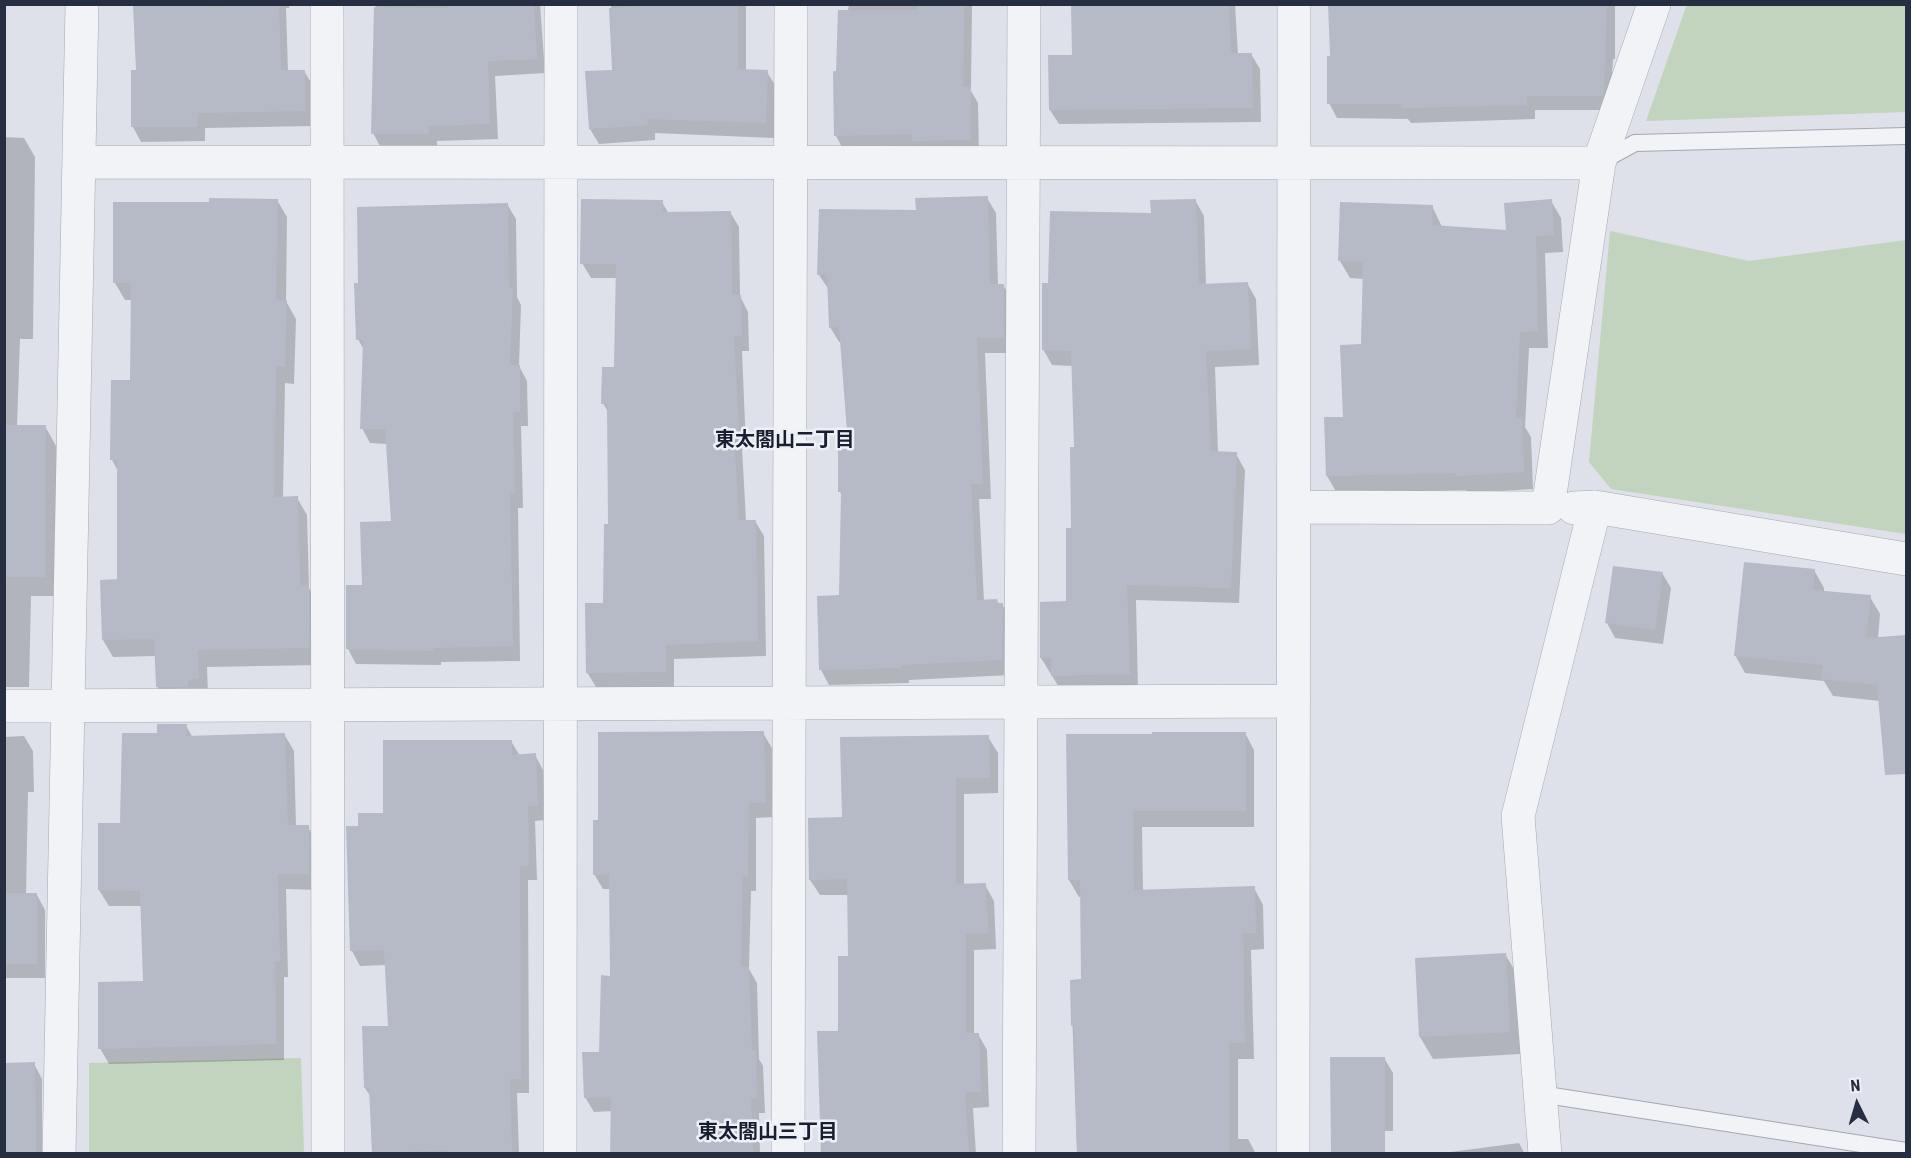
<!DOCTYPE html>
<html>
<head>
<meta charset="utf-8">
<style>
	body { margin:0 }
	#map { position:relative; width:1911px; height:1158px; overflow:hidden; background:#dee1e9; font-family:"Roboto Condensed",sans-serif }
	canvas { display:block }
	.frame { position:absolute; inset:0; border:6px solid #262e41; pointer-events:none }
	.north { position:absolute; left:1827px; top:1074px; width:60px; height:60px; -webkit-text-stroke:4px #edf1f6; paint-order:stroke; rotate:355deg; font-size:16px; font-weight:700; line-height:24px; text-align:center; color:#262e41 }
	.north::after { content:''; display:block; margin:auto; width:21px; height:27px; background:#262e41; clip-path:polygon(50% 0,100% 100%,50% 72%,0 100%) }
</style>
</head>
<body>
<div id="map">
<canvas width="1911" height="1158"></canvas>
<div class="frame"></div>
<div class="north">N</div>
</div>
<script>
const context = document.querySelector('canvas').getContext('2d');
context.lineJoin = 'round';
function fillPath(path, color) { context.fillStyle = color; context.fill(path, 'evenodd'); }
const poly = rows => new Path2D(rows.map(r => 'M' + r).join(''));
function trace(path, color, width, dash) { context.strokeStyle = color; context.lineWidth = width; context.lineCap = dash ? 'butt' : 'round'; context.setLineDash(dash || []); context.stroke(path); }
function label(font, color, halo, rows, align = 'center') {
  context.font = font + ' "Roboto Condensed","Noto Sans JP",sans-serif'; context.lineWidth = 5; context.setLineDash([]); context.textBaseline = 'middle'; context.strokeStyle = halo; context.fillStyle = color; for (const [text, x, y, turn = 0] of rows) {
    context.save(); context.translate(x, y); context.rotate((+turn || 0) * Math.PI / 180); context.textAlign = isNaN(turn) ? turn : align; if (halo) context.strokeText(text, 0, 0); context.fillText(text, 0, 0); context.restore();
  }
}
fillPath(poly([
	[1687,4,1906,5,1906,112,1646,121],
	[1610,231,1749,261,1906,240,1906,534,1611,489,1589,462],
	[301,1058,304,1153,89,1153,89,1063]
]), '#c2d3be');
fillPath(poly([
	[139,4,290,4,289,8,286,8,288,72,304,71,313,86,313,126,205,128,205,141,141,142,133,127,138,72],
	[376,4,540,4,545,73,495,76,498,139,437,141,437,148,381,148,373,133],
	[611,4,746,4,746,71,767,72,776,87,774,138,655,133,655,140,599,144,590,129,614,71],
	[849,4,972,4,971,91,978,103,979,155,844,151,836,136,838,72],
	[1073,4,1235,4,1238,55,1251,54,1260,69,1261,122,1059,124,1050,110,1074,56],
	[1329,4,1615,4,1615,59,1613,59,1610,110,1535,110,1535,119,1411,123,1408,119,1337,118,1329,103,1332,58],
	[4,137,24,138,35,157,33,339,20,339,17,426,45,426,56,446,56,596,31,596,29,687,4,687],
	[987,198,996,213,998,285,1003,285,1012,300,1012,353,985,353,991,499,979,499,984,602,1002,604,1010,619,1010,675,909,680,909,683,829,685,821,670,819,597,841,597,843,497,840,492,849,447,842,342,839,342,830,327,829,290,819,275,917,212],
	[277,200,287,217,286,301,296,319,294,384,285,383,283,498,297,498,307,515,309,588,318,604,318,665,207,667,208,696,167,704,157,686,156,656,113,657,103,640,102,581,118,581,118,471,112,460,113,382,131,382,132,300,125,300,115,283,211,203],
	[1195,200,1204,216,1206,285,1247,283,1256,299,1259,365,1215,367,1218,453,1236,454,1245,470,1239,603,1136,600,1138,689,1062,692,1041,658,1067,603,1076,448,1073,366,1052,365,1043,349,1050,285,1153,215],
	[1551,201,1561,218,1563,252,1545,253,1548,348,1529,348,1525,427,1531,437,1533,489,1467,493,1466,490,1337,493,1327,476,1363,345,1365,279,1350,278,1340,261,1432,206,1442,227,1508,232],
	[662,202,669,214,730,212,739,227,740,296,748,312,749,351,742,351,746,447,742,447,746,521,755,521,764,536,766,656,674,659,674,687,596,687,587,672,605,604,610,526,609,414,603,403,616,369,617,278,591,278,582,263],
	[507,204,516,219,517,297,521,305,519,366,527,381,528,426,521,426,523,508,518,508,520,661,441,662,441,665,356,664,348,649,364,586,392,523,388,444,370,443,362,428,364,350,358,339],
	[1814,570,1824,588,1824,592,1870,597,1880,614,1878,638,1906,636,1906,755,1893,756,1880,701,1833,696,1824,681,1745,673,1735,655],
	[1662,573,1671,588,1663,644,1615,638,1607,623],
	[186,726,193,738,284,734,294,751,296,827,308,827,317,843,318,890,286,889,288,977,284,977,284,1060,109,1064,100,1048,144,983,142,906,109,906,99,890,99,825,121,825,159,735],
	[763,733,772,748,773,817,756,818,756,891,751,891,749,969,757,983,759,1059,763,1066,765,1113,759,1113,760,1154,612,1154,613,1111,594,1112,585,1097,600,1053,612,977,610,889,603,889,594,874,600,821],
	[1245,733,1254,750,1254,827,1142,827,1143,891,1254,888,1263,905,1264,949,1251,950,1254,1059,1238,1059,1238,1139,1248,1139,1256,1154,1077,1154,1071,981,1083,981,1082,897,1079,897,1069,880,1068,735],
	[24,736,33,751,34,792,28,792,26,895,37,895,45,910,45,978,4,978,4,737],
	[988,737,998,753,998,793,964,794,964,886,985,885,994,901,996,949,974,950,974,1034,978,1034,987,1050,989,1107,973,1108,976,1154,822,1154,849,957,848,895,820,895,810,880,843,819],
	[511,741,520,756,535,755,543,770,545,820,535,821,537,880,528,880,529,1093,517,1093,519,1154,373,1154,371,1097,365,1088,389,1027,386,965,360,966,352,951,360,827],
	[1505,954,1518,976,1521,1054,1433,1059,1420,1037],
	[1384,1058,1393,1073,1393,1131,1341,1131],
	[34,1064,42,1079,42,1154,4,1154],
	[1519,1143,1525,1154,1435,1154]
]), '#0003');
fillPath(poly([
	[210,4,210,7,279,4,281,70,305,70,305,111,198,113,197,127,131,127,131,70,136,70,133,6],
	[448,4,534,4,537,59,488,61,490,124,429,126,429,134,371,134,374,7,448,8],
	[680,4,738,4,738,69,768,70,766,123,647,119,648,125,589,129,585,71,612,70,609,8],
	[918,4,964,5,963,87,971,87,971,140,912,141,912,134,834,136,833,71,836,71,838,10,918,10],
	[1071,4,1229,4,1231,53,1252,53,1253,108,1049,110,1048,55,1072,55],
	[1328,4,1607,4,1604,91,1602,96,1527,96,1527,105,1401,108,1401,104,1327,104,1327,56,1330,56],
	[988,196,990,284,1004,284,1004,338,977,338,983,484,971,484,977,600,997,599,998,603,1003,603,1002,660,901,665,901,668,819,670,817,596,839,595,841,492,838,492,838,445,848,445,839,327,829,328,827,275,817,275,819,209,916,210,915,198],
	[209,198,278,199,276,300,287,300,285,367,276,366,274,497,298,496,300,585,309,585,309,648,198,650,199,679,188,680,188,687,156,687,154,639,102,640,100,580,117,579,117,460,110,460,111,380,130,380,131,283,113,283,113,202,209,202],
	[581,199,663,200,663,212,731,211,732,295,741,295,742,336,734,336,739,432,734,432,739,520,756,520,758,641,666,645,666,672,586,673,585,603,603,603,604,524,608,524,607,404,601,404,602,367,614,367,616,264,580,264],
	[1196,199,1199,284,1248,282,1251,349,1206,351,1211,451,1237,452,1231,588,1127,585,1130,674,1051,676,1051,658,1040,658,1040,602,1066,601,1066,528,1071,528,1070,447,1074,447,1071,351,1042,350,1042,283,1048,283,1050,211,1151,213,1150,200],
	[1552,199,1554,235,1536,236,1538,331,1520,332,1516,418,1522,418,1524,472,1456,476,1456,473,1326,476,1324,417,1343,417,1340,345,1361,344,1363,262,1338,261,1340,202,1433,205,1432,225,1506,230,1504,203],
	[508,203,509,288,513,288,510,365,520,365,520,411,513,412,515,493,510,494,513,646,433,648,433,651,346,649,346,585,362,585,360,522,391,521,385,429,360,429,363,340,356,340,354,283,358,283,357,207],
	[4,425,46,425,45,577,4,577],
	[1744,562,1815,569,1813,590,1871,595,1866,638,1906,635,1906,774,1885,775,1877,685,1821,679,1823,665,1734,656],
	[1613,566,1663,572,1655,630,1605,623],
	[157,724,187,724,186,736,285,733,288,825,309,825,309,874,278,874,280,961,275,961,276,1044,98,1049,98,982,143,981,140,891,98,890,98,823,120,823,122,733,157,733],
	[764,731,766,803,749,803,748,877,743,876,741,967,749,967,752,1050,756,1050,757,1098,751,1098,753,1154,610,1154,611,1097,584,1098,582,1052,599,1052,601,975,610,976,609,874,593,875,593,820,598,820,598,732],
	[1152,732,1246,732,1246,811,1133,811,1134,890,1255,886,1256,933,1243,933,1245,1043,1229,1043,1229,1154,1077,1154,1074,1026,1071,1026,1070,980,1081,979,1080,880,1068,880,1066,734,1152,734],
	[989,735,990,778,956,778,956,884,986,883,988,933,966,934,966,1033,979,1033,981,1092,965,1092,969,1154,821,1154,817,1031,838,1031,838,956,848,956,847,879,809,880,808,818,842,817,840,737],
	[383,740,512,740,512,755,536,753,538,806,528,806,529,866,520,866,521,1079,510,1079,512,1152,447,1154,447,1150,372,1154,369,1088,364,1088,362,1026,388,1026,384,950,350,951,346,826,358,826,358,813,383,813],
	[4,893,37,893,37,964,4,964],
	[1506,953,1510,1032,1419,1037,1415,958],
	[1330,1057,1385,1057,1385,1154,1331,1154],
	[35,1062,36,1154,4,1154,4,1063]
]), '#b5bac6');
const lane = poly([
	[1602,161,1635,143,1906,136],
	[1540,1094,1906,1151]
]);
const street = poly([
	[327,4,328,1154],
	[79,162,1599,163],
	[1294,507,1548,508,1599,163,1654,4],
	[1574,508,1595,507,1906,559],
	[4,706,1294,701],
	[59,1154,82,4],
	[560,1154,561,4],
	[788,1154,791,4],
	[1019,1154,1024,4],
	[1293,1154,1294,4],
	[1545,1154,1518,816,1595,507]
]);
trace(lane, '#a3a8b3', 18);
trace(street, '#a3a8b3', 34);
trace(lane, '#f1f3f7', 16);
trace(street, '#f1f3f7', 33);
label('bold 20px', '#181f31', '#edf1f6', [
	["東太閤山二丁目",785,441],
	["東太閤山三丁目",768,1133]
]);
</script>
</body>
</html>
